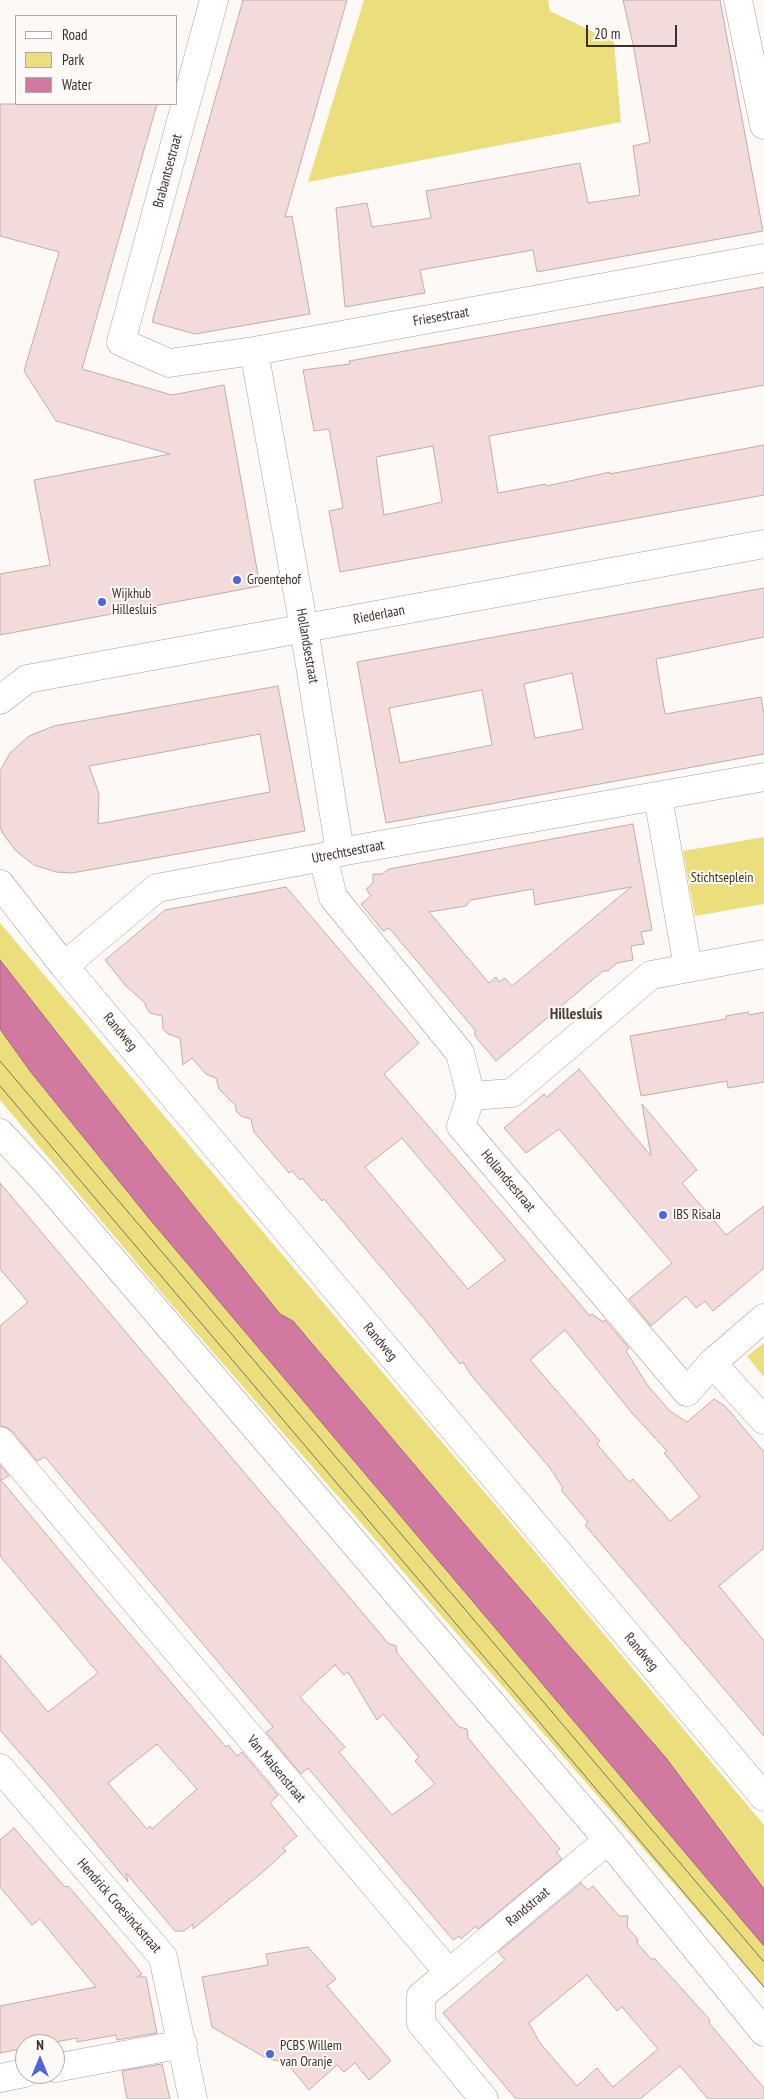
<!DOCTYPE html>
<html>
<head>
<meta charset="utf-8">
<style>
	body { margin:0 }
	#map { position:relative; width:764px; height:2099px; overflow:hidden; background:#fdf9f7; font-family:"PT Sans Narrow",sans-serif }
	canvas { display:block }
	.legend { position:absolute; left:15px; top:15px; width:162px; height:90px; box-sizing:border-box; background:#fdf9f7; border:1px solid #afa9a7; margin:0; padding:6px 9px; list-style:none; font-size:15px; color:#39322e }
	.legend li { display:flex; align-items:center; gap:10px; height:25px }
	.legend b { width:25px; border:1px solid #afa9a7 }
	.north { position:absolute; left:15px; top:2034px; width:50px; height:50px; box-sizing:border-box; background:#fdf9f7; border:1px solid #afa9a7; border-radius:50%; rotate:0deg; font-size:14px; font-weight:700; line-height:20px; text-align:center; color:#39322e }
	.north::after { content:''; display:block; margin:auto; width:18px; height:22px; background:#4c67db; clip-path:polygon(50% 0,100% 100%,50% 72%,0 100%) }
	.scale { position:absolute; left:586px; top:25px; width:91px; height:22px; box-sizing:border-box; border:2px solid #39322e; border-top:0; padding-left:6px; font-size:15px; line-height:18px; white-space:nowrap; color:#39322e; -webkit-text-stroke:4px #fdf9f7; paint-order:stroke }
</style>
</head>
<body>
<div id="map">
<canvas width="764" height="2099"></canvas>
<ul class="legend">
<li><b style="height:6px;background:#fff"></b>Road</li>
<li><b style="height:14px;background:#eade7d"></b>Park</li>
<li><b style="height:14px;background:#d279a1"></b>Water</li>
</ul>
<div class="north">N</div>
<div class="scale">20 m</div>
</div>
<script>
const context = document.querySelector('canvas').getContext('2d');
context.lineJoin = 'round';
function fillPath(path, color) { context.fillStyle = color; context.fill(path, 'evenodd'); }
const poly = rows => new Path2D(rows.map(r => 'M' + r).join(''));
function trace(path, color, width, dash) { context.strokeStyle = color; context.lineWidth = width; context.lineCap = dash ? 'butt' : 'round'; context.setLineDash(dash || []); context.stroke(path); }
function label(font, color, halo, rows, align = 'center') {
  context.font = font + ' "PT Sans Narrow",sans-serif'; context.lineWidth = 4; context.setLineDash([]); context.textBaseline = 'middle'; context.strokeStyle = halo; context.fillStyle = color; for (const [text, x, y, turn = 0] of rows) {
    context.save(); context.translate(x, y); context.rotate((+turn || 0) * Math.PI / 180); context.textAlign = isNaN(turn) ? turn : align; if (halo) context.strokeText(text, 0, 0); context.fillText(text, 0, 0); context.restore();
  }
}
fillPath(poly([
	[364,0,548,0,550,11,614,42,621,122,308,182],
	[764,837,764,904,695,916,683,851],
	[0,923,504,1515,764,1825,764,1889,666,1758,472,1533,293,1321,280,1314,150,1152,0,960],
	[0,1029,30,1071,148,1217,764,1946,764,1988,167,1299,0,1100],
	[764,1343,764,1377,747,1356]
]), '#eade7d');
const water = poly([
	[0,960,150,1152,280,1314,293,1321,472,1533,666,1758,764,1889,764,1946,148,1217,30,1071,0,1029,0,960]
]);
fillPath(water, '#d279a1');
trace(water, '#a4647e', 1);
const building = poly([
	[243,0,347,0,285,217,292,216,310,314,195,334,152,322,243,0],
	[623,0,720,0,763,231,537,272,533,250,420,270,425,293,345,307,336,208,367,203,372,227,431,218,426,191,580,163,588,203,640,195,633,146,650,142,633,44,623,0],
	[0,104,157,104,82,369,172,395,224,385,260,586,0,635,0,574,50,565,34,480,170,454,56,421,24,371,59,252,0,236,0,104],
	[764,287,764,385,489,436,498,493,546,484,547,486,610,472,610,474,764,445,764,495,340,572,329,511,343,508,329,429,314,431,303,370,350,364,349,361,764,287],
	[433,446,442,502,384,515,376,457,433,446],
	[764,588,764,637,656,659,665,714,761,697,764,714,764,754,386,823,357,662,764,588],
	[572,673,583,729,535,738,524,684,572,673],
	[482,690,492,745,400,763,389,708,482,690],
	[278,686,305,831,72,873,56,872,34,865,16,851,3,834,0,827,0,771,10,753,29,736,54,726,278,686],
	[260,734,270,792,98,824,99,794,89,766,260,734],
	[633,824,652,930,641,932,644,944,631,946,633,960,617,963,608,971,603,971,496,1061,475,1036,475,1030,389,928,383,931,361,904,371,896,366,889,373,883,373,874,382,874,389,869,633,824],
	[631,887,512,986,505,978,499,982,496,977,489,983,429,912,466,906,471,900,533,889,535,905,631,887],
	[286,887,419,1043,384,1074,590,1316,592,1314,603,1322,605,1320,629,1348,626,1351,648,1386,670,1411,687,1422,714,1399,725,1406,764,1452,764,1548,719,1586,764,1641,764,1736,585,1525,588,1522,561,1490,563,1488,550,1468,471,1375,463,1362,460,1364,426,1321,324,1199,322,1201,302,1178,300,1180,292,1171,289,1173,254,1132,251,1119,241,1116,236,1111,236,1106,219,1089,216,1078,206,1074,192,1058,183,1065,180,1038,168,1034,163,1029,162,1016,150,1013,146,1007,145,1003,126,986,105,960,165,910,286,887],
	[402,1138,505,1260,468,1289,365,1167,402,1138],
	[565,1330,632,1413,667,1451,664,1453,700,1497,670,1521,633,1479,629,1482,597,1444,600,1441,530,1360,565,1330],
	[748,1012,749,1015,764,1012,764,1082,728,1088,727,1081,641,1096,630,1036,726,1019,726,1016,748,1012],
	[579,1069,651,1156,642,1104,697,1170,682,1183,726,1235,764,1206,764,1268,713,1311,705,1301,696,1308,686,1296,651,1326,629,1299,672,1263,559,1129,526,1153,504,1128,544,1094,547,1097,579,1069],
	[0,1183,388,1643,396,1646,397,1653,459,1727,467,1729,468,1738,560,1849,556,1852,562,1859,478,1929,476,1926,461,1939,459,1936,453,1940,308,1768,301,1774,266,1732,273,1727,45,1457,37,1461,12,1431,6,1427,0,1426,0,1326,28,1302,0,1269,0,1183],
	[335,1665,344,1675,348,1672,377,1720,383,1714,419,1757,415,1761,435,1784,392,1815,339,1752,345,1747,300,1697,335,1665],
	[0,1465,9,1476,1,1480,91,1588,226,1747,228,1745,237,1756,242,1752,278,1795,270,1803,297,1836,283,1848,286,1851,264,1871,193,1929,193,1924,184,1931,175,1931,126,1873,128,1882,54,1792,0,1730,0,1655,48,1712,98,1673,0,1556,0,1465],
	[157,1744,197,1789,152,1829,150,1826,147,1829,108,1783,157,1744],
	[14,1828,65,1887,68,1886,112,1937,142,1974,137,1977,146,1977,157,2033,117,2040,116,2035,77,2042,77,2038,45,2044,25,2044,25,2048,0,2053,0,2006,96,1987,40,1919,32,1925,0,1887,0,1840,14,1828],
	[581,1883,588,1890,593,1886,619,1916,628,1916,627,1927,638,1939,637,1943,651,1959,655,1959,710,2020,709,2023,764,2088,764,2099,708,2099,680,2066,640,2099,516,2099,443,2013,505,1960,498,1952,581,1883],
	[587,1975,617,2011,622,2007,658,2049,613,2087,597,2068,577,2086,540,2043,529,2023,587,1975],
	[308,1947,336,1979,327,1986,391,2061,369,2080,355,2063,344,2072,337,2065,309,2090,286,2062,268,2059,212,2027,202,1977,268,1965,266,1954,308,1947],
	[162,2064,170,2099,127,2099,122,2071,162,2064]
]);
fillPath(building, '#f3dbdb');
trace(building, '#c3acab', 1);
const minor = poly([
	[214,0,121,342,169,363,254,351,764,258],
	[738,0,764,125],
	[254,351,304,628,340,852],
	[0,700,27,679,764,544],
	[658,797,688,967],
	[323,857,333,897,460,1053,471,1096,461,1126,687,1392,712,1363,764,1420],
	[0,884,64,966,764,1797],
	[64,966,157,888,323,857,340,852,764,777],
	[471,1096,512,1093,651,975,764,954],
	[0,1133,45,1181,608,1840,764,2032],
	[712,1363,764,1318],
	[0,1441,449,1973,421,1996,421,2023,484,2099],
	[0,1768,163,1957,193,2099],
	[449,1973,608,1840],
	[55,2068,183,2044],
	[0,2078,25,2073]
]);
trace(minor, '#af9c93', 29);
trace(minor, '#fff', 28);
trace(poly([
	[0,1061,764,1962],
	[0,1086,764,1987]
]), '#77716d', 1);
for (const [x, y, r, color] of [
	[237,580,5,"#4c67db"],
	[102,602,5,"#4c67db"],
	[663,1215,5,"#4c67db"],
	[270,2054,5,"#4c67db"]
]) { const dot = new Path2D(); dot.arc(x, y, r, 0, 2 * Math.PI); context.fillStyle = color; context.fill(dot); trace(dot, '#fdf9f7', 2); }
label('14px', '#39322e', '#fdf9f7', [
	["Brabantsestraat",168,171,-75],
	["Friesestraat",441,317,-10],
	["Riederlaan",379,615,-11],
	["Hollandsestraat",307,646,80],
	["Utrechtsestraat",348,852,-11],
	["Randweg",120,1032,50],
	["Hollandsestraat",508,1181,50],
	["Randweg",380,1342,50],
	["Randweg",641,1652,50],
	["Van Malsenstraat",276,1769,50],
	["Hendrick Croesinckstraat",119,1906,49],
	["Randstraat",528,1907,-40]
]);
label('14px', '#39322e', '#fdf9f7', [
	["Groentehof",247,580],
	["Wijkhub",112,594],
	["Hillesluis",112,610],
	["IBS Risala",673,1215],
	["PCBS Willem",280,2046],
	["van Oranje",280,2062]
], 'left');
label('14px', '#3c370c', '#fdf9f7', [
	["Stichtseplein",722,878]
]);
label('bold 16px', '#4e3e36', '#fdf9f7', [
	["Hillesluis",576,1014]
]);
</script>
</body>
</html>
